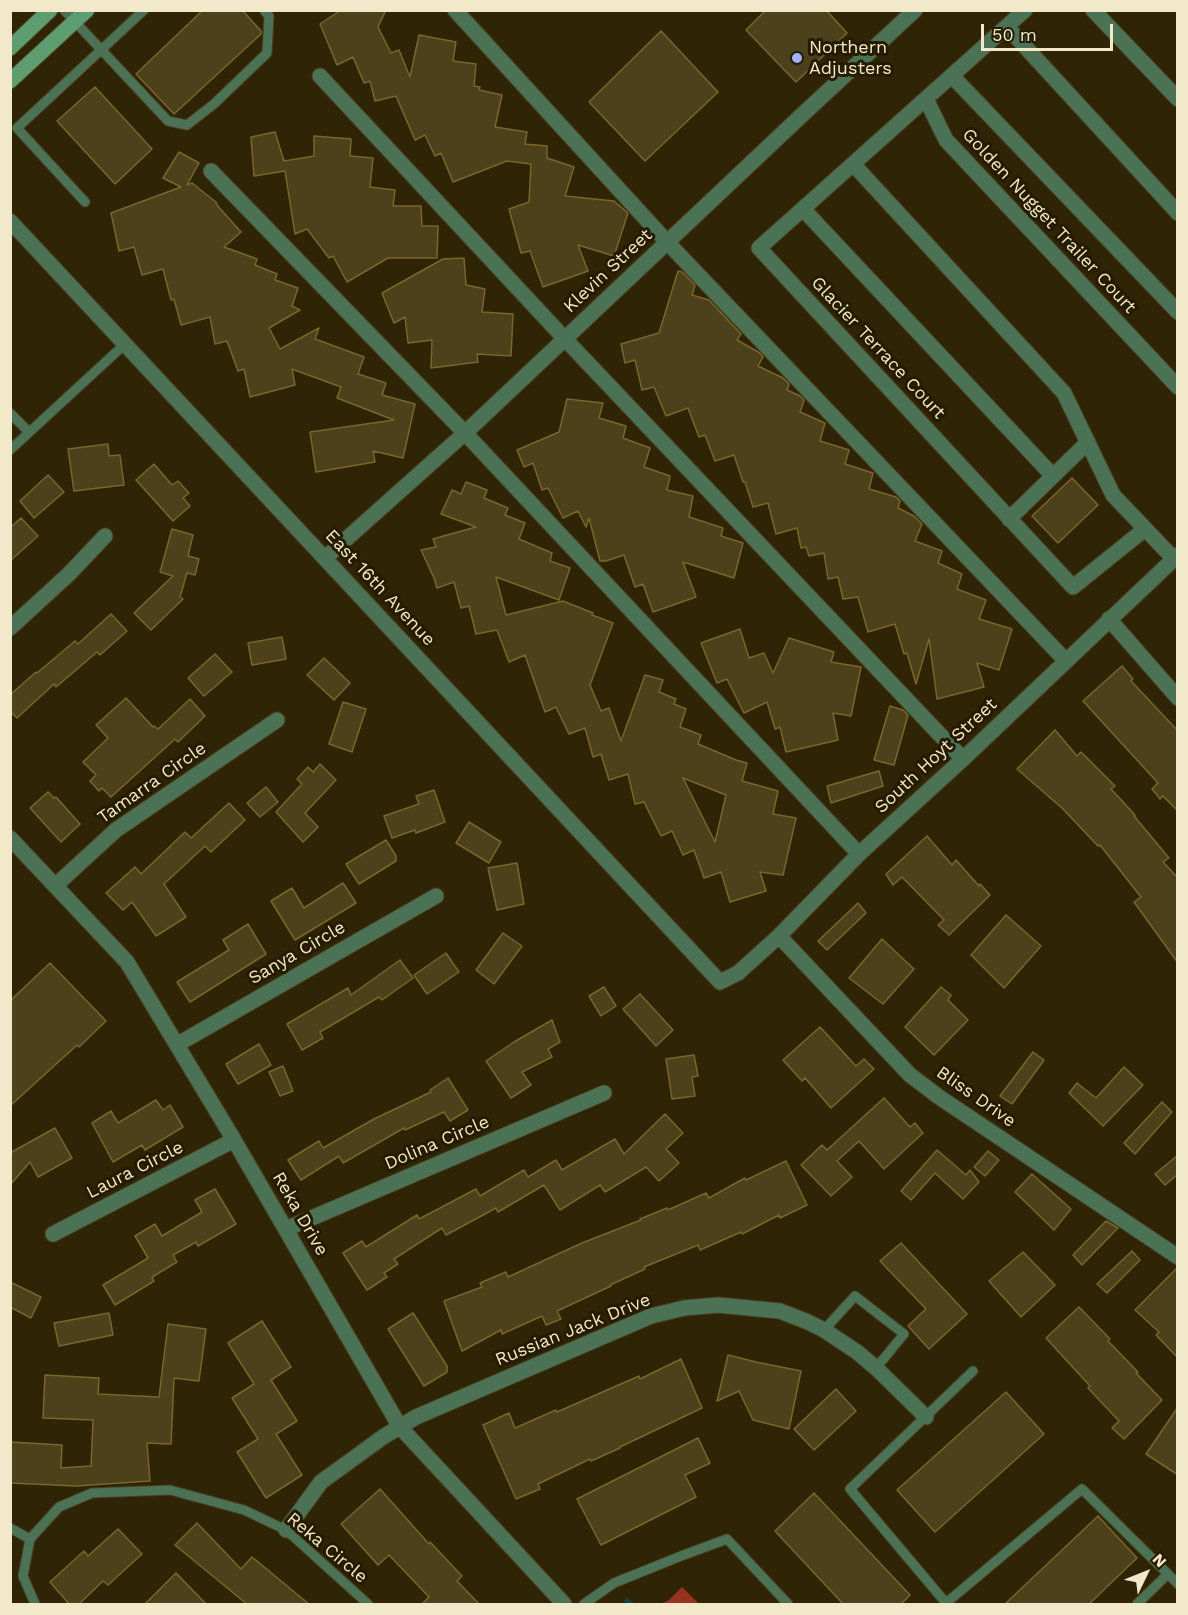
<!DOCTYPE html>
<html>
<head>
<meta charset="utf-8">
<style>
	body { margin:0 }
	#map { position:relative; width:1188px; height:1615px; overflow:hidden; background:#2f2506; font-family:"Work Sans",sans-serif }
	canvas { display:block }
	.frame { position:absolute; inset:0; border:12px solid #f2e8ca; pointer-events:none }
	.north { position:absolute; left:1116px; top:1543px; width:60px; height:60px; -webkit-text-stroke:4px #251b00; paint-order:stroke; rotate:47deg; font-size:16px; font-weight:700; line-height:24px; text-align:center; color:#f2e8ca }
	.north::after { content:''; display:block; margin:auto; width:21px; height:27px; background:#f2e8ca; clip-path:polygon(50% 0,100% 100%,50% 72%,0 100%) }
	.scale { position:absolute; left:981px; top:24px; width:132px; height:27px; box-sizing:border-box; border:3px solid #f2e8ca; border-top:0; padding-left:8px; font-size:18px; line-height:21px; white-space:nowrap; color:#f2e8ca; -webkit-text-stroke:4px #251b00; paint-order:stroke }
</style>
</head>
<body>
<div id="map">
<canvas width="1188" height="1615"></canvas>
<div class="frame"></div>
<div class="north">N</div>
<div class="scale">50 m</div>
</div>
<script>
const context = document.querySelector('canvas').getContext('2d');
context.lineJoin = 'round';
function fillPath(path, color) { context.fillStyle = color; context.fill(path, 'evenodd'); }
const poly = rows => new Path2D(rows.map(r => 'M' + r).join(''));
function trace(path, color, width, dash) { context.strokeStyle = color; context.lineWidth = width; context.lineCap = dash ? 'butt' : 'round'; context.setLineDash(dash || []); context.stroke(path); }
function label(font, color, halo, rows, align = 'center') {
  context.font = font + ' "Work Sans",sans-serif'; context.lineWidth = 6; context.setLineDash([]); context.textBaseline = 'middle'; context.strokeStyle = halo; context.fillStyle = color; for (const [text, x, y, turn = 0] of rows) {
    context.save(); context.translate(x, y); context.rotate((+turn || 0) * Math.PI / 180); context.textAlign = isNaN(turn) ? turn : align; if (halo) context.strokeText(text, 0, 0); context.fillText(text, 0, 0); context.restore();
  }
}
fillPath(poly([
	[682,1587,699,1604,661,1604,669,1600]
]), '#993120');
trace(poly([
	[627,1601,631,1604]
]), '#0c444e', 5);
const building = poly([
	[203,10,242,10,261,31,261,34,174,114,136,74,203,10],
	[341,10,386,10,378,27,391,53,399,50,410,77,419,35,456,42,453,61,476,64,474,86,480,87,479,90,502,95,495,127,527,132,525,144,547,146,547,158,574,167,565,196,614,201,628,213,614,256,578,245,588,271,543,287,530,251,521,253,509,209,529,202,531,164,507,161,453,182,441,153,435,156,425,135,415,140,396,96,375,101,370,81,364,83,353,57,337,65,320,24,341,10],
	[766,10,826,10,847,33,796,82,746,30,766,10],
	[661,31,718,92,645,161,589,102,661,31],
	[95,87,152,149,115,184,57,121,95,87],
	[275,132,284,161,314,156,314,136,351,139,350,156,373,158,370,187,395,190,393,206,421,206,422,226,438,226,437,258,388,258,347,282,333,256,329,258,307,229,295,234,285,171,254,176,251,137,275,132],
	[179,152,199,163,187,185,192,183,217,203,216,204,241,232,224,247,257,259,255,265,277,274,275,280,298,288,292,306,300,310,269,328,280,349,319,328,315,339,364,357,358,374,386,383,382,395,415,404,403,458,373,451,375,462,316,472,310,432,394,420,337,398,341,387,292,369,295,385,250,397,244,369,238,371,227,341,215,344,210,317,181,325,174,299,171,300,163,269,142,275,134,247,119,251,111,213,181,187,163,178,179,152],
	[464,258,466,285,485,289,482,312,513,314,511,356,477,354,478,362,431,368,432,340,408,343,405,317,394,323,382,293,443,259,464,258],
	[678,271,682,272,695,285,692,295,709,300,741,334,737,340,760,353,763,357,758,366,783,378,789,384,787,390,800,396,804,400,800,412,825,423,820,441,849,450,845,464,873,473,869,489,896,497,900,501,898,508,914,516,922,524,915,541,942,551,938,563,962,574,957,589,986,600,979,619,1012,629,999,670,977,663,984,687,937,699,929,639,916,684,907,653,904,654,895,624,868,632,858,597,843,599,838,577,828,579,824,553,809,556,806,547,801,548,797,528,776,534,768,503,753,507,745,482,743,482,734,455,715,461,705,435,699,437,688,408,666,416,654,387,642,390,635,360,625,363,621,344,659,333,678,271],
	[567,399,603,403,599,418,626,426,623,438,650,448,644,467,670,476,667,490,693,496,689,517,723,528,721,536,743,543,734,578,683,562,696,597,653,612,643,584,635,587,624,555,606,561,600,561,589,518,586,527,578,511,563,518,548,488,542,490,533,463,524,467,517,450,559,432,567,399],
	[108,444,109,456,120,455,124,485,74,491,68,449,108,444],
	[154,464,172,485,178,481,189,493,183,498,190,506,173,521,136,480,154,464],
	[48,475,64,492,34,518,20,501,48,475],
	[1072,478,1098,505,1058,543,1032,516,1072,478],
	[466,482,487,490,484,498,508,508,505,515,525,523,519,539,552,553,550,561,570,568,559,600,496,577,506,615,563,601,593,613,592,615,613,623,590,685,601,711,609,708,621,741,645,675,663,680,659,692,676,699,674,704,686,709,680,727,701,735,698,744,736,760,747,763,742,781,778,791,773,814,796,818,783,875,760,872,766,891,730,902,721,872,704,878,694,850,683,855,672,831,661,836,644,802,635,804,628,774,609,780,601,754,593,757,585,728,569,734,556,707,545,712,525,655,509,662,497,630,476,634,469,606,461,608,454,582,437,588,434,578,421,550,436,547,433,539,476,527,441,514,452,490,461,494,466,482],
	[683,778,726,795,715,842,683,778],
	[21,518,38,536,10,561,10,528,21,518],
	[172,529,193,535,188,556,199,559,195,575,187,573,180,597,183,599,151,630,134,613,173,576,160,572,172,529],
	[111,614,127,631,100,655,97,652,56,687,54,684,17,718,10,711,10,695,36,672,37,673,75,641,78,644,111,614],
	[740,629,749,658,764,653,773,673,789,638,834,652,831,662,861,667,851,716,833,713,838,740,786,752,780,727,775,729,767,702,744,713,727,679,717,683,701,643,740,629],
	[282,637,286,659,252,665,248,643,282,637],
	[215,654,232,672,204,696,188,678,215,654],
	[324,658,350,683,334,700,307,675,324,658],
	[1122,666,1133,679,1131,681,1178,731,1178,811,1163,796,1160,799,1152,789,1158,783,1083,701,1122,666],
	[126,698,153,727,154,726,158,729,190,699,205,716,178,742,175,739,111,797,102,788,99,791,90,781,96,775,83,762,108,738,96,725,126,698],
	[343,702,366,709,352,752,329,744,343,702],
	[890,706,903,710,908,715,894,765,874,760,890,706],
	[1055,730,1077,756,1081,752,1115,786,1111,789,1135,815,1134,816,1169,858,1163,862,1178,878,1178,963,1134,902,1141,897,1100,845,1098,846,1062,808,1017,769,1055,730],
	[320,764,336,780,305,813,318,827,303,842,276,812,302,784,297,779,308,767,313,772,320,764],
	[879,771,883,786,831,803,827,786,879,771],
	[266,787,278,802,260,817,247,803,266,787],
	[434,790,445,822,416,833,415,830,392,838,384,816,419,804,416,796,434,790],
	[48,792,54,798,56,797,80,824,61,842,30,808,48,792],
	[229,803,245,820,211,852,205,846,164,884,186,917,156,936,132,902,123,910,106,893,135,867,141,874,185,832,191,838,229,803],
	[469,822,501,842,489,863,456,843,469,822],
	[927,836,952,865,956,860,979,886,980,884,990,895,949,935,938,925,944,920,902,877,893,885,886,874,927,836],
	[386,840,396,856,396,861,359,884,346,864,386,840],
	[517,863,524,904,497,910,488,868,517,863],
	[343,883,356,903,295,940,271,901,292,888,304,908,343,883],
	[858,903,866,913,827,950,818,941,858,903],
	[1006,915,1041,946,1004,988,971,955,1006,915],
	[248,924,266,954,190,1002,177,982,229,950,223,940,248,924],
	[503,933,522,946,494,984,476,970,503,933],
	[882,939,914,969,883,1004,849,978,882,939],
	[446,953,459,972,427,994,414,975,446,953],
	[400,960,413,978,382,1000,379,997,320,1032,323,1038,302,1050,287,1024,348,988,351,995,400,960],
	[50,963,106,1021,79,1047,77,1045,10,1106,10,1001,50,963],
	[604,987,616,1006,601,1016,589,996,604,987],
	[941,987,951,995,948,1000,968,1020,934,1055,905,1027,941,987],
	[640,994,673,1030,656,1046,623,1009,640,994],
	[552,1020,560,1042,548,1049,552,1057,522,1072,531,1085,511,1098,486,1061,514,1042,552,1020],
	[820,1027,856,1066,864,1059,874,1069,831,1108,805,1078,802,1081,783,1060,820,1027],
	[259,1044,271,1065,238,1084,226,1064,259,1044],
	[1033,1052,1044,1060,1012,1104,1000,1096,1033,1052],
	[694,1055,698,1076,692,1077,695,1096,672,1099,666,1059,694,1055],
	[283,1066,293,1091,280,1096,269,1072,283,1066],
	[1124,1067,1143,1085,1103,1126,1069,1093,1077,1083,1096,1098,1124,1067],
	[448,1078,468,1110,450,1121,444,1112,405,1130,404,1128,343,1163,339,1156,301,1180,288,1160,319,1141,323,1148,374,1119,431,1092,430,1090,448,1078],
	[884,1098,910,1127,915,1123,923,1133,884,1169,859,1141,837,1161,852,1177,831,1196,801,1165,822,1145,827,1150,884,1098],
	[156,1100,163,1110,170,1105,183,1127,145,1150,142,1145,113,1162,92,1123,111,1111,118,1123,156,1100],
	[1162,1102,1172,1112,1135,1154,1124,1143,1162,1102],
	[665,1114,683,1133,666,1149,679,1163,659,1181,646,1167,605,1192,600,1185,560,1210,544,1185,498,1212,496,1208,446,1235,442,1228,394,1259,398,1264,384,1273,387,1277,367,1290,343,1253,362,1241,366,1247,417,1215,419,1219,476,1189,480,1196,524,1170,528,1177,556,1160,562,1170,615,1139,624,1154,665,1114],
	[55,1128,72,1158,38,1177,30,1162,10,1185,10,1153,55,1128],
	[937,1150,966,1175,970,1170,979,1182,963,1199,935,1173,911,1200,901,1191,937,1150],
	[988,1151,999,1160,985,1176,974,1167,988,1151],
	[1178,1155,1178,1174,1165,1185,1155,1174,1178,1155],
	[786,1161,807,1205,780,1218,779,1215,742,1234,741,1232,700,1250,698,1245,644,1267,645,1269,610,1285,611,1286,557,1311,561,1319,546,1325,542,1316,502,1334,501,1330,462,1351,444,1301,482,1287,480,1283,506,1272,508,1277,582,1243,641,1220,640,1219,667,1208,668,1210,706,1193,709,1198,745,1178,746,1180,786,1161],
	[1032,1174,1071,1209,1054,1230,1015,1192,1032,1174],
	[215,1189,236,1224,198,1246,196,1242,173,1255,177,1262,152,1277,154,1281,115,1305,103,1285,148,1258,135,1236,155,1224,162,1236,202,1212,195,1200,215,1189],
	[1106,1221,1118,1228,1082,1265,1073,1255,1106,1221],
	[901,1243,967,1314,929,1349,908,1326,926,1309,880,1261,901,1243],
	[1132,1251,1140,1260,1107,1293,1097,1284,1132,1251],
	[1023,1252,1055,1285,1021,1317,989,1281,1023,1252],
	[1178,1267,1178,1358,1156,1335,1159,1332,1135,1310,1178,1267],
	[10,1282,41,1297,31,1318,10,1307,10,1282],
	[1079,1307,1110,1339,1108,1341,1138,1372,1136,1373,1162,1400,1124,1439,1112,1428,1119,1421,1088,1388,1090,1386,1046,1338,1079,1307],
	[109,1313,113,1335,59,1346,54,1323,109,1313],
	[413,1313,447,1366,447,1372,424,1386,388,1329,413,1313],
	[262,1321,291,1367,271,1380,297,1421,276,1434,302,1475,266,1498,237,1452,258,1439,232,1398,254,1384,228,1343,262,1321],
	[168,1324,206,1329,199,1381,174,1378,171,1444,147,1443,150,1481,76,1486,10,1483,10,1442,62,1445,61,1468,91,1466,93,1420,43,1418,45,1375,99,1378,98,1394,159,1397,168,1324],
	[728,1355,756,1362,801,1371,789,1429,753,1420,739,1391,717,1401,728,1355],
	[681,1359,702,1408,620,1447,620,1448,591,1461,590,1459,538,1484,540,1489,516,1499,483,1425,509,1413,515,1428,556,1410,557,1412,639,1376,640,1379,681,1359],
	[836,1389,856,1411,814,1450,794,1429,836,1389],
	[1006,1392,1044,1434,935,1532,897,1490,1006,1392],
	[1178,1407,1178,1475,1146,1454,1178,1407],
	[698,1438,710,1463,685,1475,696,1497,601,1545,577,1499,698,1438],
	[380,1489,429,1544,430,1542,462,1576,457,1581,480,1605,421,1605,429,1597,389,1555,378,1565,341,1524,380,1489],
	[814,1493,910,1595,900,1605,844,1605,775,1531,814,1493],
	[1098,1516,1137,1558,1088,1605,1004,1605,1098,1516],
	[197,1523,241,1569,252,1557,310,1605,248,1605,175,1545,197,1523],
	[118,1529,142,1554,108,1585,103,1581,78,1605,70,1605,50,1582,84,1551,88,1556,118,1529],
	[176,1573,207,1605,144,1605,176,1573]
]);
fillPath(building, '#4d411c');
trace(building, '#79662b', 1.5);
const service = poly([
	[64,10,168,121,187,125,214,104,267,53,269,16,264,10],
	[85,202,17,128,144,10],
	[10,413,29,432],
	[10,450,125,344],
	[824,1330,855,1296,904,1334,876,1368],
	[973,1371,850,1489,946,1603,1082,1489,1178,1584],
	[10,1528,30,1539],
	[35,1604,23,1576,30,1539,59,1507,92,1493,170,1490,244,1510,286,1530,368,1604],
	[584,1604,614,1583,681,1556,727,1539,788,1604],
	[1137,1604,1168,1574]
]);
const minor = poly([
	[455,10,667,242,1066,661],
	[1025,10,759,248,1073,587,1145,529],
	[1093,10,1178,99],
	[1007,27,1178,213],
	[320,76,565,339,963,759],
	[952,76,1178,312],
	[926,99,946,140,1178,387],
	[853,164,1064,393,1113,495,1174,559],
	[211,171,465,433,859,854],
	[803,209,1053,476],
	[10,221,720,982,738,973,779,936,859,854,963,759,1178,555],
	[1009,519,1088,442],
	[325,558,465,433,802,115,915,10],
	[1109,619,1178,698],
	[10,628,69,574,105,536],
	[10,838,127,962,234,1140,400,1427,564,1604],
	[56,885,116,830,277,720],
	[779,936,910,1075,939,1097,1178,1257],
	[178,1044,436,896],
	[286,1229,604,1093],
	[53,1234,234,1140],
	[286,1530,321,1482,383,1437,416,1417,651,1316,684,1308,718,1305,780,1311,808,1322,824,1330,857,1352,876,1368,926,1417]
]);
const secondary = poly([
	[10,48,50,10],
	[10,81,87,10]
]);
trace(service, '#4a4021', 11);
trace(minor, '#4a4021', 17);
trace(secondary, '#4a4021', 17);
trace(service, '#4b7255', 9);
trace(minor, '#4b7255', 15);
trace(secondary, '#5d9d6f', 15);
for (const [x, y, r, color] of [
	[797,58,6,"#9fb3fd"]
]) { const dot = new Path2D(); dot.arc(x, y, r, 0, 2 * Math.PI); context.fillStyle = color; context.fill(dot); trace(dot, '#251b00', 2); }
label('18px', '#f2e8ca', '#251b00', [
	["Northern",809,48],
	["Adjusters",809,69]
], 'left');
label('18px', '#f2e8ca', '#251b00', [
	["Golden Nugget Trailer Court",1049,221,47],
	["Klevin Street",608,271,-43],
	["Glacier Terrace Court",878,348,47],
	["East 16th Avenue",380,588,47],
	["South Hoyt Street",936,756,-43],
	["Tamarra Circle",152,783,-35],
	["Sanya Circle",297,953,-30],
	["Bliss Drive",976,1097,35],
	["Dolina Circle",437,1143,-23],
	["Laura Circle",135,1170,-27],
	["Reka Drive",300,1214,60],
	["Russian Jack Drive",573,1330,-22],
	["Reka Circle",327,1548,40]
]);
</script>
</body>
</html>
